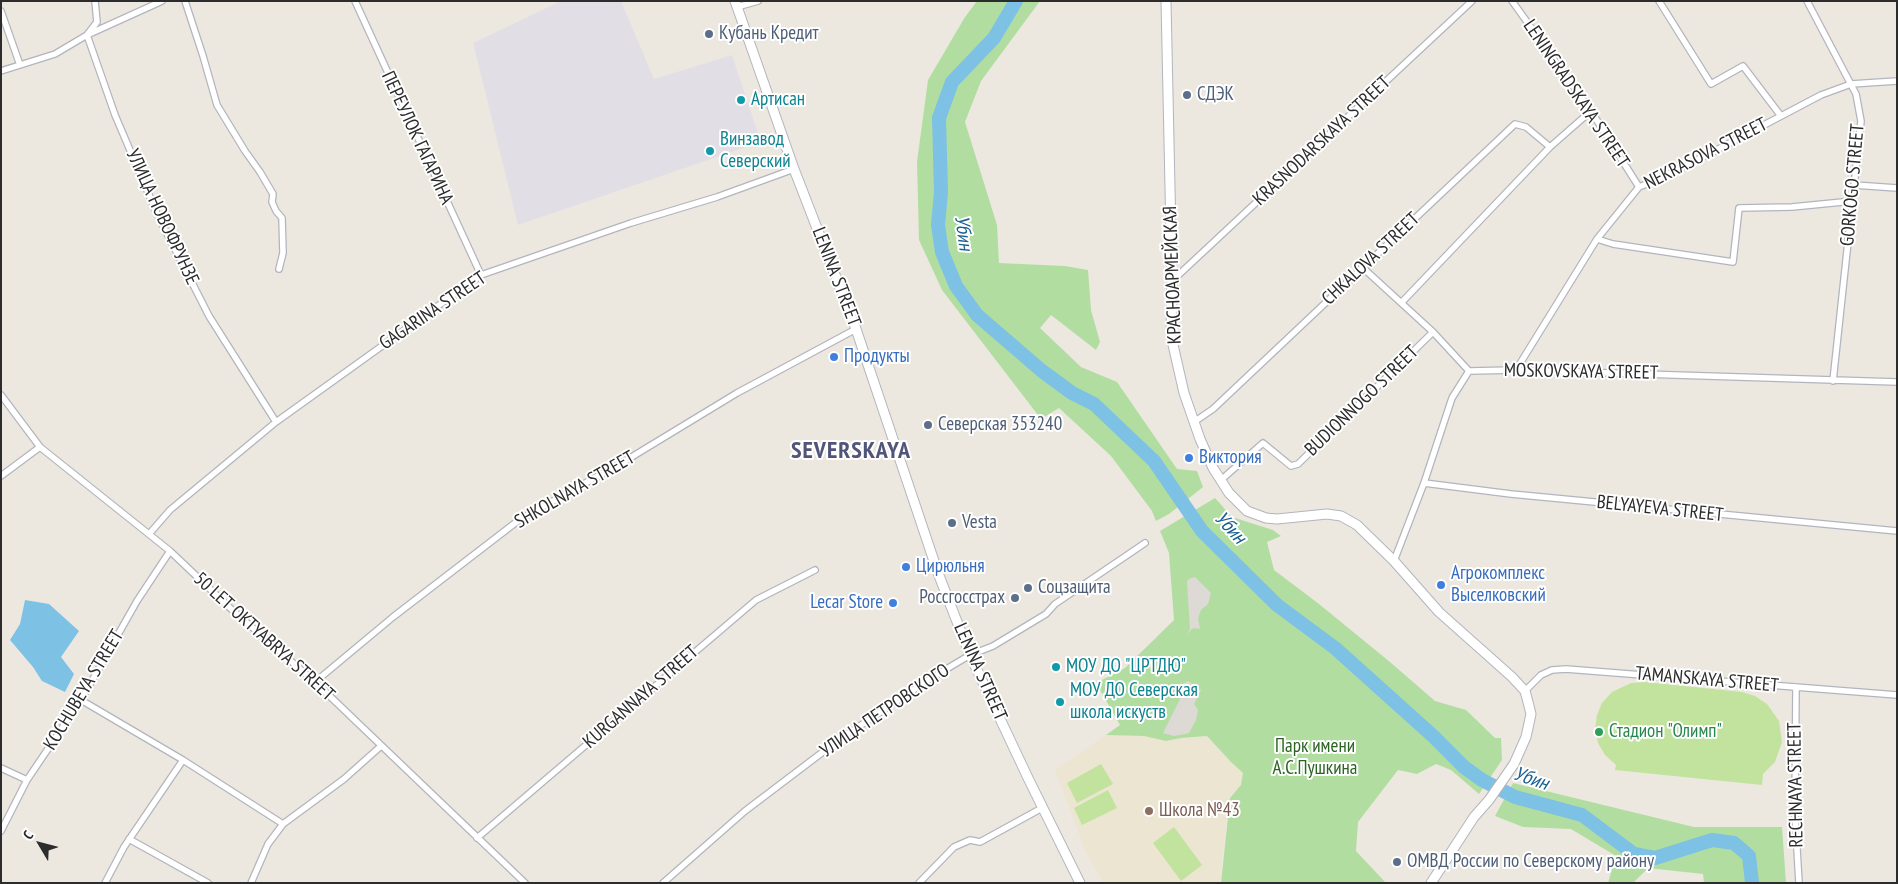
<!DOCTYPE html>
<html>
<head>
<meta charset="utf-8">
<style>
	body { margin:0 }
	#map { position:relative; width:1898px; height:884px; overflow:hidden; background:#ece8e0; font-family:"PT Sans Narrow",sans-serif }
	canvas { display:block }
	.frame { position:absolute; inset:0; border:2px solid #2c2c2c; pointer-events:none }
	.north { position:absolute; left:15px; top:819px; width:50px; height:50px; -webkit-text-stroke:4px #fff; paint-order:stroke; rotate:307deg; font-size:14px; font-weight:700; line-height:20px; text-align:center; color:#2c2c2c }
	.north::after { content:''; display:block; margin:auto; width:18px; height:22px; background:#2c2c2c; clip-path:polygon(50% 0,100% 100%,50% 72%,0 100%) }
</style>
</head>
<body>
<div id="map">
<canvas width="1898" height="884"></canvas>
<div class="frame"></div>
<div class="north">С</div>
</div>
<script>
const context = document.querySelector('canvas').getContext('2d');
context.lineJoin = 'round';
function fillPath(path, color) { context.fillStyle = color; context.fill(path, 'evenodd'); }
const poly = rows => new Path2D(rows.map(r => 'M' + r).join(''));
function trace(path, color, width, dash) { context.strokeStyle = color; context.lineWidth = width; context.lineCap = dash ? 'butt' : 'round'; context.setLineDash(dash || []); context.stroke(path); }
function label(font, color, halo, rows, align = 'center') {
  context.font = font + ' "PT Sans Narrow",sans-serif'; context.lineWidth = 4; context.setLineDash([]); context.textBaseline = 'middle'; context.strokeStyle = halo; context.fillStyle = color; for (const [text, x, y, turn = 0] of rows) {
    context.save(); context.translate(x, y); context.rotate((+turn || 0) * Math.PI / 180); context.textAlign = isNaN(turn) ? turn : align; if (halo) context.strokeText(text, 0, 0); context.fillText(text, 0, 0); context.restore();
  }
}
fillPath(poly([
	[561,1,621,1,654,79,732,55,761,142,518,225,473,43]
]), '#e1dfe5');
fillPath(poly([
	[1106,735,1144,736,1166,741,1181,738,1207,736,1231,762,1243,773,1243,784,1229,798,1220,883,1103,883,1085,850,1055,770]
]), '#ece5d1');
fillPath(poly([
	[977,1,1040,1,981,81,965,122,997,225,999,263,1065,266,1088,270,1091,310,1100,342,1096,350,1051,315,1040,328,1081,367,1117,382,1177,469,1197,471,1203,487,1169,514,1156,521,1152,511,1111,456,1059,408,1041,419,942,290,919,240,917,162,928,80,965,17],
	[1215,498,1232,517,1273,530,1281,536,1267,542,1274,570,1319,604,1390,662,1435,701,1466,710,1495,738,1501,738,1502,760,1479,794,1451,770,1436,764,1417,774,1398,770,1358,822,1356,851,1386,883,1221,883,1230,798,1241,785,1243,773,1231,762,1207,736,1181,738,1166,741,1144,736,1106,735,1120,725,1096,683,1125,668,1174,620,1169,553,1160,531],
	[1513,783,1694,827,1782,827,1786,883,1704,883,1703,874,1648,868,1633,883,1608,883,1616,856,1571,829,1523,827,1495,816]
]), '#b2dda1');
fillPath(poly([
	[1645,682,1742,692,1755,696,1767,704,1779,721,1782,742,1775,762,1763,774,1762,785,1615,770,1616,765,1605,755,1598,743,1595,729,1597,715,1602,703,1612,692,1631,683],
	[1101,764,1113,784,1077,803,1067,783],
	[1108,790,1117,808,1082,825,1074,808],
	[1174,827,1202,865,1181,881,1153,843]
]), '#c1e39e');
fillPath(poly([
	[1195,577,1211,593,1208,604,1201,610,1198,618,1200,629,1193,628,1187,634,1190,629,1187,582,1189,579],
	[1188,681,1201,690,1194,704,1198,710,1196,720,1189,733,1174,736,1163,733,1180,699,1176,693,1179,686]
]), '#dddad6');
fillPath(poly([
	[25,600,49,604,79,631,61,657,74,674,65,692,42,681,33,667,10,640,20,624]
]), '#7dc1e4');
trace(poly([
	[1016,1,994,38,952,82,939,118,941,192,938,225,942,252,956,286,977,315,1042,371,1072,393,1094,404,1154,461,1202,531,1277,605,1335,648,1433,736,1464,767,1482,780,1515,797,1582,815,1634,854,1655,858,1712,840,1734,843,1749,856,1752,883]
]), '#7dc1e4', 14);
const street = poly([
	[95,1,97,22,87,35,115,115,158,216,209,316,276,422],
	[185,1,203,56,217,105,245,151,260,172,273,194,272,202,276,211,282,218,283,253,279,269],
	[355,1,481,275],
	[1512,1,1591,111,1639,187],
	[1659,1,1711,84,1743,66,1781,116],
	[1807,1,1856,94,1861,121,1833,381],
	[737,7,758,1],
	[1,11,20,65],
	[1,71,55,54,87,35,162,1],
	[1854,185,1897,188],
	[1597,239,1613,244,1733,262,1739,208,1792,207,1853,201],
	[1362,267,1433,332,1469,371],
	[1172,281,1472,1],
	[1402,302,1550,147,1591,111],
	[1516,370,1597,239,1639,187,1654,181,1709,154,1821,95,1851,84,1897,81],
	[1,395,40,447,170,551,230,608,315,682,525,883],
	[1194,422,1213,409,1515,124,1526,127,1550,147],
	[1,476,40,447],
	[1221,480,1263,443,1291,466,1298,464,1433,332],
	[1424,483,1511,494,1897,531],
	[150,533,170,510,276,422,481,275,631,223,717,197,794,169],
	[1394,561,1424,483,1452,398,1469,371,1516,370,1897,382],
	[315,682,393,617,519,520,625,461,737,393,856,329],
	[1796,687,1795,815,1799,883],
	[1525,691,1541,675,1552,670,1566,669,1897,695],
	[81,700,183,760,283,824],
	[1,768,27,780],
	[1,831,27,780,81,700,137,601,170,551],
	[477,838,756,600,815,570],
	[129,839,208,883],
	[105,883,124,847,183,760],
	[251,883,268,844,283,824,344,779,381,746],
	[663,883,745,811,836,742,928,680,970,655,993,646,1046,614,1055,604,1145,543],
	[919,883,954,847,970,840,980,842,1042,808]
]);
const secondary = poly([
	[735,1,794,169,856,329,938,573,970,655,1028,778,1080,883],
	[1166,1,1172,281,1171,336,1184,393,1200,439,1213,468,1229,493,1247,511,1266,518,1277,519,1327,514,1341,516,1357,525,1394,561,1439,612,1512,677,1525,691,1528,702,1531,714,1526,737,1514,764,1489,800,1474,817,1431,883]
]);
trace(street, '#b3b5be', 8);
trace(secondary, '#b3b5be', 11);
trace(street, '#fff', 5.5);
trace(secondary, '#fff', 9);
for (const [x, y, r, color] of [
	[709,34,5,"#5c6f8a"],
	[1187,95,5,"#5c6f8a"],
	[741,100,5,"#0f9aa8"],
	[710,151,5,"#0f9aa8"],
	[834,357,5,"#3f7fe0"],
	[928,425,5,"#5c6f8a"],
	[1189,458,5,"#3f7fe0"],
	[952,523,5,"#5c6f8a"],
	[906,567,5,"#3f7fe0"],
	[1441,585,5,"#3f7fe0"],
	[1028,588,5,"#5c6f8a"],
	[1015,598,5,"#5c6f8a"],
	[893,603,5,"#3f7fe0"],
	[1056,667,5,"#0f9aa8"],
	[1060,702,5,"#0f9aa8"],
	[1599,732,5,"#2e9e5b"],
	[1149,811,5,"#8d6e63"],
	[1397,862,5,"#5c6f8a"]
]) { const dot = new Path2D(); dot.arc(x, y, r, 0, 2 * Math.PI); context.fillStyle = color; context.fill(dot); trace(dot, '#fff', 2); }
label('19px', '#4e5e75', '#fff', [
	["Кубань Кредит",719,34],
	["СДЭК",1197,95],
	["Северская 353240",938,425],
	["Vesta",962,523],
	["Соцзащита",1038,588],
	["Россгосстрах",1005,598,"right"],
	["ОМВД России по Северскому району",1407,862]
], 'left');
label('19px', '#2c2c2c', '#fff', [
	["LENINGRADSKAYA STREET",1576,94,56],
	["ПЕРЕУЛОК ГАГАРИНА",417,138,65],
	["KRASNODARSKAYA STREET",1322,141,-43],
	["NEKRASOVA STREET",1706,154,-27],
	["GORKOGO STREET",1853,185,-85],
	["УЛИЦА НОВОФРУНЗЕ",162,217,65],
	["CHKALOVA STREET",1371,259,-43],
	["КРАСНОАРМЕЙСКАЯ",1173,275,-92],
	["LENINA STREET",836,277,69],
	["GAGARINA STREET",433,311,-34],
	["MOSKOVSKAYA STREET",1581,372,1],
	["BUDIONNOGO STREET",1362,401,-44],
	["SHKOLNAYA STREET",575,490,-30],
	["BELYAYEVA STREET",1660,509,6],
	["50 LET OKTYABRYA STREET",264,637,42],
	["LENINA STREET",980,672,66],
	["TAMANSKAYA STREET",1707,680,5],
	["KOCHUBEYA STREET",84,690,-59],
	["KURGANNAYA STREET",641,697,-41],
	["УЛИЦА ПЕТРОВСКОГО",885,711,-34],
	["RECHNAYA STREET",1796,785,-91]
]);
label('19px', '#0d838f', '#fff', [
	["Артисан",751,100],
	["Винзавод",720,140],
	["Северский",720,162],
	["МОУ ДО \"ЦРТДЮ\"",1066,667],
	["МОУ ДО Северская",1070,691],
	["школа искуств",1070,713]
], 'left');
label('19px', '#366cbe', '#fff', [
	["Продукты",844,357],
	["Виктория",1199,458],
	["Цирюльня",916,567],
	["Агрокомплекс",1451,574],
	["Выселковский",1451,596],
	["Lecar Store",883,603,"right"]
], 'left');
label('19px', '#27864d', '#fff', [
	["Стадион \"Олимп\"",1609,732]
], 'left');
label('19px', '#2b6322', '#fff', [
	["Парк имени",1315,747],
	["А.С.Пушкина",1315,769]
]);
label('19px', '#785e54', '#fff', [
	["Школа №43",1159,811]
], 'left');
label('italic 20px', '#1a6091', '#fff', [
	["Убин",963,233,82],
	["Убин",1230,528,47],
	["Убин",1531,779,19]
]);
context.letterSpacing = '1px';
label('bold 24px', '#505579', '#fff', [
	["SEVERSKAYA",851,451]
]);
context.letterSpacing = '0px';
</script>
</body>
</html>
